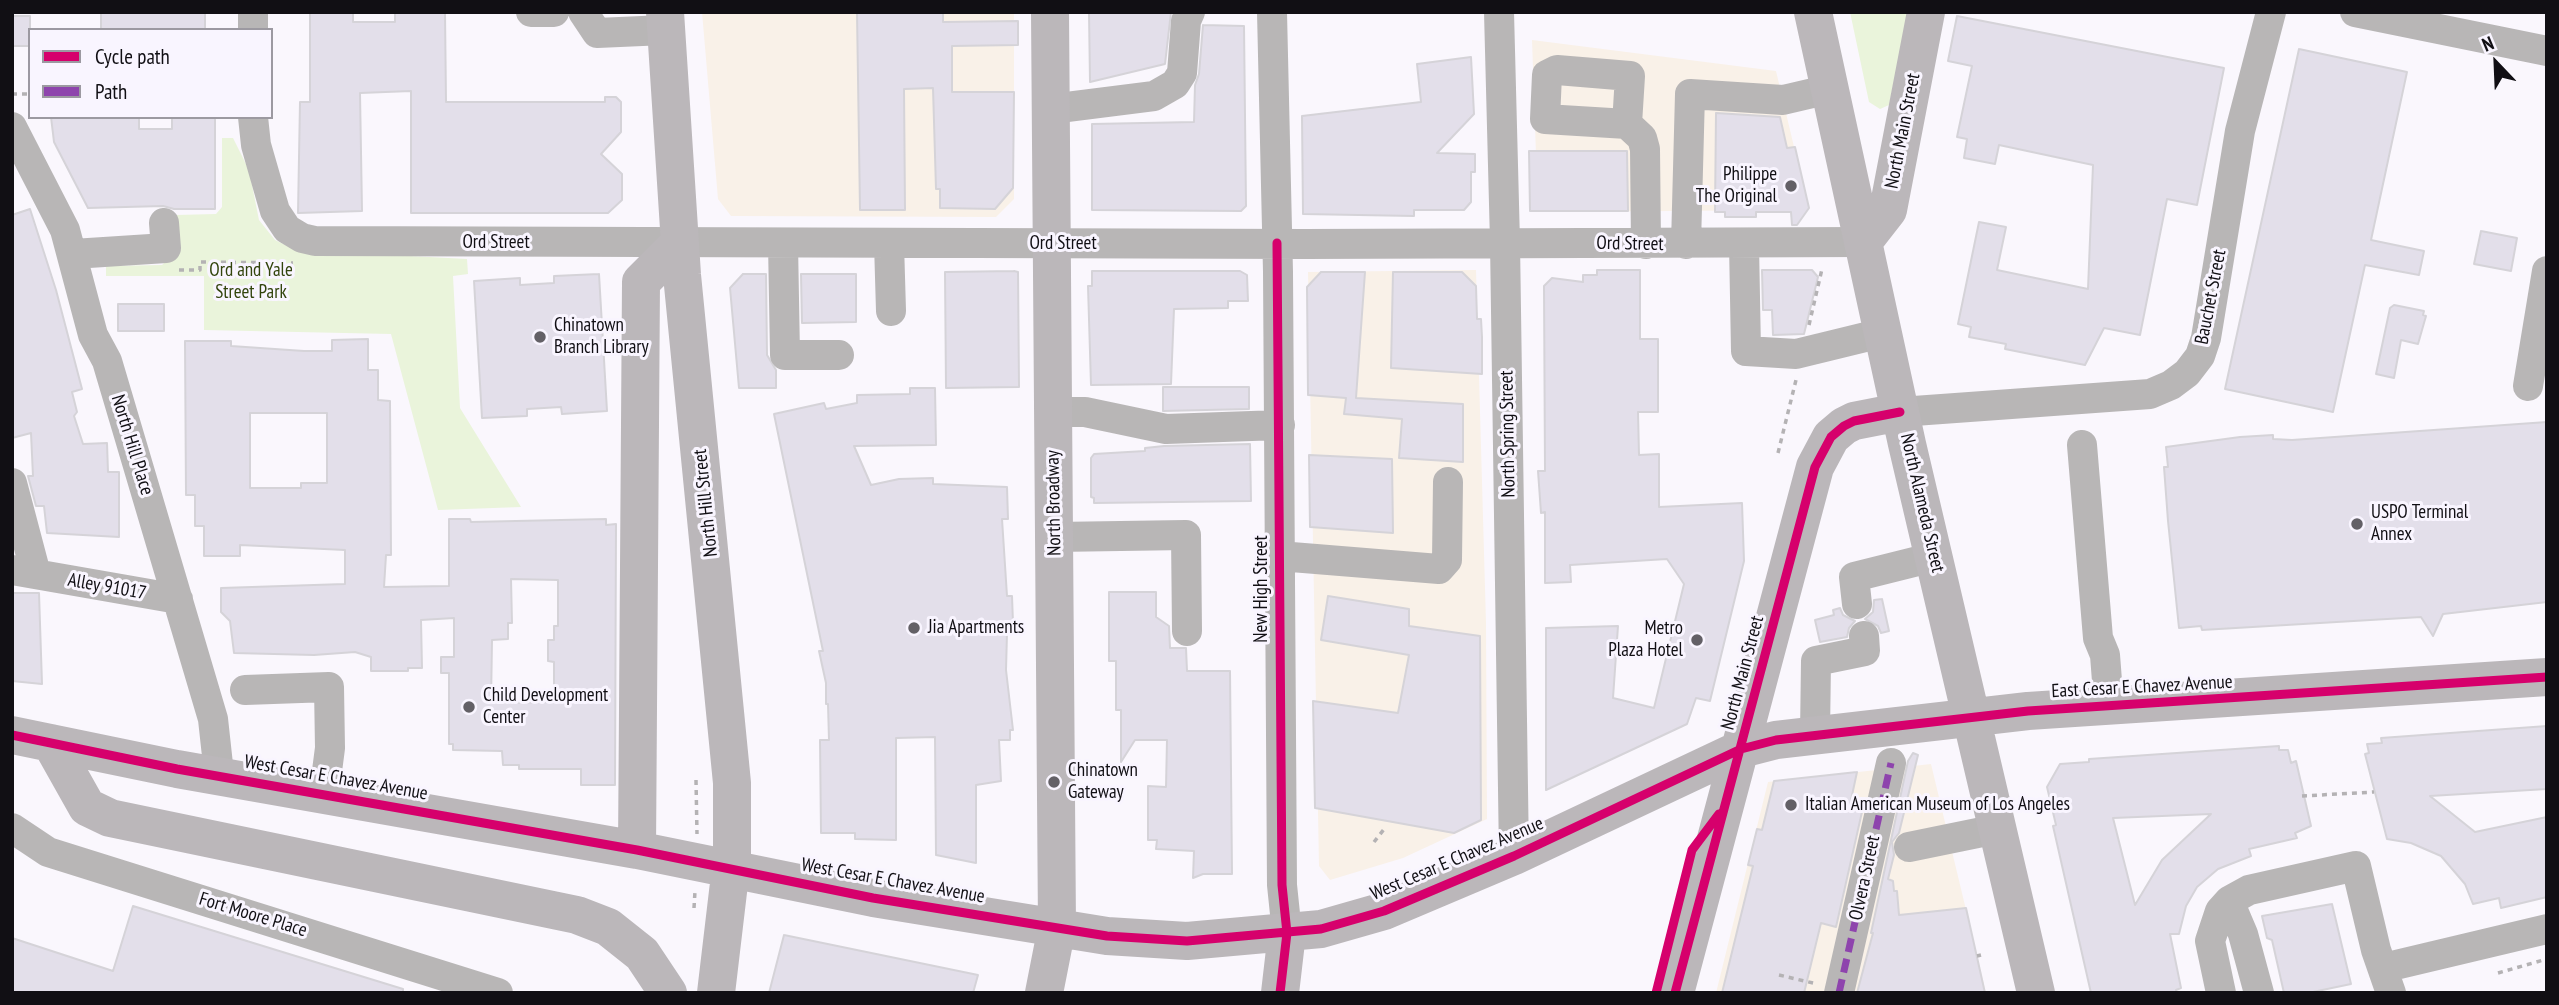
<!DOCTYPE html>
<html>
<head>
<meta charset="utf-8">
<style>
	body { margin:0 }
	#map { position:relative; width:2559px; height:1005px; overflow:hidden; background:#faf7fd; font-family:"PT Sans Narrow",sans-serif }
	canvas { display:block }
	.frame { position:absolute; inset:0; border:14px solid #110f14; pointer-events:none }
	.legend { position:absolute; left:28px; top:28px; width:245px; height:91px; box-sizing:border-box; background:#f9f5ff; border:2px solid #9c99a1; margin:0; padding:9px 12px; list-style:none; font-size:21px; color:#110f14 }
	.legend li { display:flex; align-items:center; gap:14px; height:35px }
	.legend b { width:35px; border:2px solid #9c99a1 }
	.north { position:absolute; left:2461px; top:28px; width:70px; height:70px; -webkit-text-stroke:5px #f9f5ff; paint-order:stroke; rotate:337deg; font-size:19px; font-weight:700; line-height:28px; text-align:center; color:#110f14 }
	.north::after { content:''; display:block; margin:auto; width:24px; height:32px; background:#110f14; clip-path:polygon(50% 0,100% 100%,50% 72%,0 100%) }
</style>
</head>
<body>
<div id="map">
<canvas width="2559" height="1005"></canvas>
<div class="frame"></div>
<ul class="legend">
<li><b style="height:9px;background:#d6006c"></b>Cycle path</li>
<li><b style="height:9px;background:#8e44ad"></b>Path</li>
</ul>
<div class="north">N</div>
</div>
<script>
const context = document.querySelector('canvas').getContext('2d');
context.lineJoin = 'round';
function fillPath(path, color) { context.fillStyle = color; context.fill(path, 'evenodd'); }
const poly = rows => new Path2D(rows.map(r => 'M' + r).join(''));
function trace(path, color, width, dash) { context.strokeStyle = color; context.lineWidth = width; context.lineCap = dash ? 'butt' : 'round'; context.setLineDash(dash || []); context.stroke(path); }
function label(font, color, halo, rows, align = 'center') {
  context.font = font + ' "PT Sans Narrow",sans-serif'; context.lineWidth = 6; context.setLineDash([]); context.textBaseline = 'middle'; context.strokeStyle = halo; context.fillStyle = color; for (const [text, x, y, turn = 0] of rows) {
    context.save(); context.translate(x, y); context.rotate((+turn || 0) * Math.PI / 180); context.textAlign = isNaN(turn) ? turn : align; if (halo) context.strokeText(text, 0, 0); context.fillText(text, 0, 0); context.restore();
  }
}
fillPath(poly([
	[702,12,1014,12,1014,199,996,217,731,216,718,199],
	[1532,40,1776,71,1809,210,1538,212],
	[1476,270,1486,623,1487,819,1403,858,1330,880,1319,866,1308,272],
	[1931,764,1986,993,1716,993,1768,782]
]), '#f9f1e8');
fillPath(poly([
	[1850,12,1908,12,1889,105,1880,109,1869,102],
	[222,138,233,138,249,170,259,220,275,240,296,250,467,259,468,274,453,276,460,408,521,507,438,510,391,334,204,330,204,276,106,276,106,266,162,265,175,252,176,215,216,214,222,207]
]), '#eaf4db');
const building = poly([
	[101,12,205,12,205,30,101,30,101,12],
	[310,12,353,12,353,22,395,22,395,12,445,12,446,102,605,102,605,97,616,97,621,102,621,132,601,154,622,174,622,200,608,213,411,213,411,91,360,93,362,211,298,213,300,102,310,102,310,12],
	[857,12,943,12,943,22,1018,21,1018,45,952,46,952,92,1014,92,1013,188,995,209,940,208,940,189,936,189,933,88,904,89,905,210,860,210,857,12],
	[1089,12,1171,12,1165,64,1090,82,1089,12],
	[12,16,30,16,30,46,12,46,12,16],
	[1957,16,2224,68,2197,205,2167,199,2140,335,2104,328,2085,365,2005,349,2006,344,1969,337,1971,327,1958,324,1979,222,2006,227,1997,270,2088,289,2093,165,1999,145,1995,164,1964,158,1967,139,1957,137,1972,66,1948,61,1957,16],
	[1203,25,1244,26,1246,206,1241,211,1092,210,1092,124,1194,122,1195,85,1199,74,1203,25],
	[2299,49,2407,72,2371,240,2424,251,2419,275,2365,265,2333,412,2225,389,2299,49],
	[1471,57,1474,114,1437,153,1475,154,1475,172,1471,172,1471,202,1464,210,1414,210,1414,216,1303,214,1302,116,1421,102,1417,64,1471,57],
	[1716,113,1780,117,1787,148,1795,147,1809,208,1797,225,1792,225,1791,212,1756,212,1756,217,1725,217,1725,212,1715,212,1716,113],
	[51,117,139,117,139,129,172,129,172,117,215,117,215,209,174,209,163,206,88,208,54,142,51,117],
	[1529,151,1627,151,1628,211,1530,211,1529,151],
	[30,209,56,290,82,389,72,392,77,412,74,416,83,444,107,443,108,472,119,472,119,537,47,533,44,506,36,506,28,476,33,476,31,433,12,438,12,215,30,209],
	[2481,231,2517,238,2511,271,2474,264,2481,231],
	[1597,270,1640,270,1640,339,1658,339,1658,412,1638,412,1639,455,1659,454,1659,507,1742,503,1744,561,1710,701,1696,698,1687,724,1546,790,1546,628,1618,626,1613,698,1654,708,1684,584,1667,559,1570,565,1571,582,1545,583,1545,512,1541,513,1538,471,1545,471,1544,286,1552,278,1583,282,1583,275,1597,275,1597,270],
	[1762,270,1812,270,1818,277,1804,334,1773,335,1772,310,1763,310,1762,270],
	[1014,271,1018,272,1019,387,946,388,945,272,1014,271],
	[1092,271,1240,271,1247,275,1248,301,1228,301,1228,308,1174,309,1171,384,1091,385,1088,286,1092,286,1092,271],
	[1321,272,1365,272,1356,398,1463,404,1463,462,1399,458,1402,419,1344,414,1346,398,1308,395,1307,287,1321,272],
	[1393,272,1462,272,1476,286,1477,319,1481,319,1482,337,1482,374,1391,368,1393,272],
	[599,274,607,411,562,414,561,407,527,409,527,416,482,418,474,281,520,278,520,285,554,283,554,276,599,274],
	[743,274,766,274,767,355,776,370,776,388,739,388,730,288,743,274],
	[801,274,856,274,856,322,802,323,801,274],
	[118,304,164,304,164,331,118,331,118,304],
	[2394,305,2424,311,2423,315,2426,316,2418,344,2401,340,2394,378,2376,374,2390,308,2394,305],
	[368,339,368,370,378,370,378,400,390,401,391,555,386,555,384,587,449,586,449,519,470,519,471,522,606,519,606,525,616,524,615,785,581,785,581,769,519,769,519,765,503,765,502,751,453,750,453,744,449,744,449,673,441,673,441,657,454,657,454,618,421,620,422,668,408,668,408,671,371,671,371,657,355,652,314,655,234,653,230,621,221,612,221,588,345,584,345,550,240,545,240,556,204,556,204,526,195,526,195,495,186,495,185,341,231,341,231,346,304,351,332,351,332,340,368,339],
	[250,413,327,413,327,483,301,483,301,488,250,488,250,413],
	[511,579,558,580,558,626,554,626,554,640,548,640,548,661,554,662,554,702,491,703,492,640,508,639,508,623,512,623,511,579],
	[1163,387,1249,387,1249,409,1163,411,1163,387],
	[910,388,935,388,936,445,854,446,871,485,899,479,933,478,933,484,1007,487,1008,519,1002,519,1007,596,1012,596,1013,623,1010,623,1010,633,1007,633,1006,670,1013,730,1010,730,1010,740,999,740,1001,781,976,785,976,863,936,855,935,737,896,738,896,840,855,839,855,833,821,833,820,740,829,740,828,704,826,704,826,683,819,651,823,651,774,414,824,403,826,409,857,403,857,395,910,394,910,388],
	[2547,422,2547,602,2443,614,2433,636,2421,617,2202,630,2201,626,2179,628,2168,521,2164,467,2168,467,2166,447,2240,437,2273,435,2273,439,2292,440,2547,422],
	[1250,444,1251,501,1094,503,1094,498,1091,497,1091,458,1094,454,1145,451,1145,448,1164,446,1250,444],
	[1309,455,1392,459,1393,533,1310,527,1309,455],
	[1109,592,1156,592,1156,617,1169,626,1170,648,1186,648,1187,671,1230,671,1232,874,1203,874,1193,878,1194,851,1156,849,1157,840,1148,840,1148,786,1166,787,1167,740,1135,740,1121,762,1121,710,1116,710,1116,661,1109,661,1109,592],
	[12,593,39,593,42,684,12,681,12,593],
	[1328,596,1409,609,1409,626,1480,636,1481,820,1454,833,1315,808,1313,701,1398,713,1409,655,1321,640,1328,596],
	[1882,599,1889,631,1881,633,1878,626,1865,619,1873,612,1874,600,1882,599],
	[1840,608,1843,615,1855,621,1849,628,1847,637,1820,642,1815,620,1834,615,1833,610,1840,608],
	[2547,726,2547,789,2430,796,2475,832,2547,817,2547,897,2501,908,2499,898,2473,904,2465,884,2441,856,2411,843,2387,839,2365,754,2369,753,2367,744,2382,743,2381,738,2547,726],
	[2279,746,2279,750,2288,750,2291,763,2296,761,2311,826,2295,833,2297,838,2249,849,2251,856,2218,869,2197,887,2186,906,2179,934,2170,934,2181,988,2176,990,2177,993,2091,993,2053,826,2056,825,2047,787,2060,764,2089,762,2089,759,2279,746],
	[2211,814,2162,860,2135,905,2113,818,2211,814],
	[1913,753,1918,755,1899,833,1892,842,1894,855,1888,879,1893,881,1894,891,1897,891,1899,915,1966,908,1985,993,1857,993,1873,933,1871,933,1908,761,1913,753],
	[1857,772,1851,800,1864,803,1836,927,1821,923,1804,993,1722,993,1753,866,1748,865,1757,829,1762,830,1774,781,1857,772],
	[2332,904,2351,984,2308,993,2284,993,2272,940,2267,938,2262,916,2332,904],
	[133,906,403,989,403,993,12,993,12,938,113,971,133,906],
	[784,935,978,975,973,993,769,993,784,935]
]);
fillPath(building, '#e3dfea');
trace(building, '#d5d3d8', 2);
trace(poly([
	[12,94,30,94],
	[179,270,200,270,200,262,293,263],
	[1809,325,1822,269],
	[1778,453,1796,380],
	[696,780,697,834],
	[2302,796,2374,792],
	[1374,842,1385,828],
	[694,908,695,891],
	[1977,956,1981,955],
	[2498,973,2547,959],
	[1779,975,1817,984]
]), '#b4b2b4', 3.5, [5, 5]);
trace(poly([
	[531,12,554,12],
	[583,12,597,33,665,30],
	[1272,12,1278,272,1282,885,1287,933],
	[1499,12,1505,242,1514,856],
	[2355,12,2547,51],
	[253,30,253,12],
	[1051,109,1154,96,1175,84,1182,73,1186,21,1190,12],
	[253,117,256,145,275,211,287,229,302,238,315,241,1305,244,1863,242],
	[1627,124,1545,119,1547,75,1557,70,1630,76,1627,124,1642,138,1645,149,1646,244],
	[12,127,65,230,93,335,107,361,213,719,219,774],
	[783,243,785,355,839,355],
	[889,243,891,311],
	[1686,244,1690,94,1783,100,1830,89],
	[1744,244,1746,351,1796,354,1882,333],
	[73,254,166,248,164,223],
	[2528,386,2547,271],
	[1053,412,1085,412,1166,429,1280,425],
	[1900,412,2150,394,2171,385,2187,373,2200,356,2206,338,2240,131,2271,12],
	[2082,445,2098,638,2105,655,2109,707],
	[12,483,36,574],
	[1055,537,1186,535,1187,631],
	[1279,556,1439,569,1447,560,1448,482],
	[12,570,178,599],
	[1857,604,1854,577,1934,557],
	[245,690,329,687,330,748,324,794],
	[1815,734,1816,661,1865,651,1864,636],
	[12,828,48,852,498,993],
	[1909,847,1997,829],
	[2229,901,2243,934,2259,993],
	[2383,968,2547,929],
	[1839,993,1891,763],
	[2221,993,2210,941,2220,911,2229,901,2249,890,2356,866,2376,950,2391,993]
]), '#b8b6b6', 30);
trace(poly([
	[665,12,682,275,732,783,732,858,716,993],
	[1813,12,1907,444,2036,993],
	[1863,242,1888,210,1926,12],
	[12,735,177,769,637,850,873,898,1107,936,1187,941,1321,929,1384,911,1514,856,1741,749,1776,740,2028,711,2547,677],
	[51,743,87,807,110,818,577,915,608,927,642,954,668,993],
	[637,850,641,282,680,243],
	[1044,993,1057,927,1050,12],
	[1280,993,1287,933],
	[1675,993,1815,467,1831,437,1844,426,1854,421,1900,412]
]), '#bbb7ba', 38);
trace(poly([
	[1839,993,1891,763]
]), '#8e44ad', 7, [14, 7]);
trace(poly([
	[1277,243,1282,885,1287,933,1280,993],
	[12,735,177,769,637,850,873,898,1107,936,1187,941,1321,929,1384,911,1514,856,1741,749,1776,740,2028,711,2547,677],
	[1656,993,1692,850,1719,814],
	[1675,993,1815,467,1831,437,1844,426,1854,421,1900,412]
]), '#d6006c', 9);
for (const [x, y, r, color] of [
	[1791,186,7,"#636066"],
	[540,337,7,"#636066"],
	[2357,524,7,"#636066"],
	[914,628,7,"#636066"],
	[1697,640,7,"#636066"],
	[469,707,7,"#636066"],
	[1054,782,7,"#636066"],
	[1791,805,7,"#636066"]
]) { const dot = new Path2D(); dot.arc(x, y, r, 0, 2 * Math.PI); context.fillStyle = color; context.fill(dot); trace(dot, '#f9f5ff', 2.5); }
label('19px', '#110f14', '#f9f5ff', [
	["North Main Street",1903,131,-79],
	["Ord Street",496,243],
	["Ord Street",1063,244],
	["Ord Street",1630,244,1],
	["Bauchet Street",2211,297,-79],
	["North Spring Street",1508,434,-91],
	["North Hill Place",132,445,73],
	["North Hill Street",706,503,-96],
	["North Broadway",1054,503,-91],
	["North Alameda Street",1922,503,77],
	["Alley 91017",107,587,10],
	["New High Street",1262,589,-90],
	["North Main Street",1743,673,-75],
	["East Cesar E Chavez Avenue",2142,687,-3],
	["West Cesar E Chavez Avenue",336,778,10],
	["West Cesar E Chavez Avenue",1457,859,-23],
	["Olvera Street",1865,878,-78],
	["West Cesar E Chavez Avenue",893,881,10],
	["Fort Moore Place",253,915,17]
]);
label('19px', '#110f14', '#f9f5ff', [
	["Philippe",1777,175,"right"],
	["The Original",1777,197,"right"],
	["Chinatown",554,326],
	["Branch Library",554,348],
	["USPO Terminal",2371,513],
	["Annex",2371,535],
	["Jia Apartments",928,628],
	["Metro",1683,629,"right"],
	["Plaza Hotel",1683,651,"right"],
	["Child Development",483,696],
	["Center",483,718],
	["Chinatown",1068,771],
	["Gateway",1068,793],
	["Italian American Museum of Los Angeles",1805,805]
], 'left');
label('19px', '#32440c', '#f9f5ff', [
	["Ord and Yale",251,271],
	["Street Park",251,293]
]);
</script>
</body>
</html>
